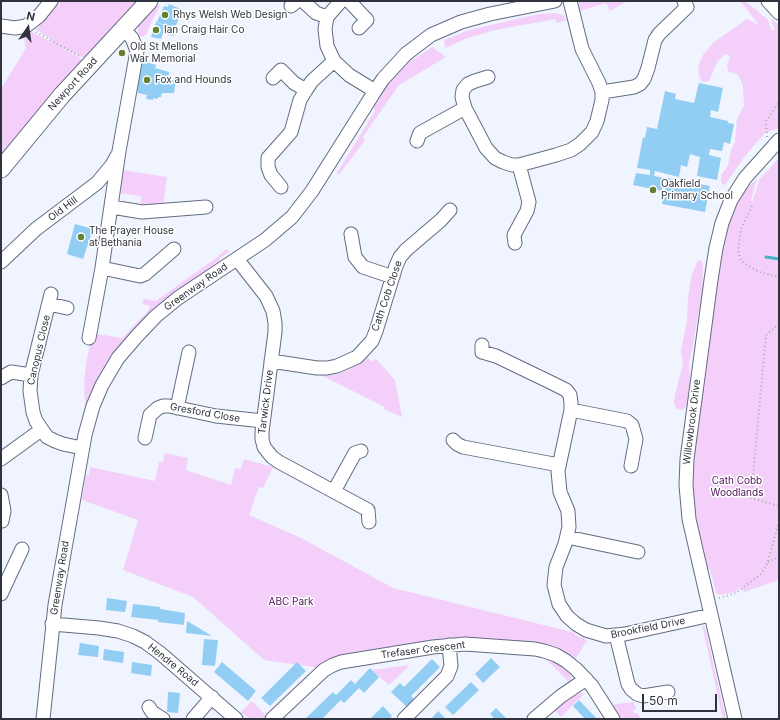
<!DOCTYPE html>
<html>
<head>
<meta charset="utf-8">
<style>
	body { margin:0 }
	#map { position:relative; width:780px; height:720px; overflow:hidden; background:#eff4fe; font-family:Inter,sans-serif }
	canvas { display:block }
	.frame { position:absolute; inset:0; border:2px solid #2f333d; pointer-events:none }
	.north { position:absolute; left:8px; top:8px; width:40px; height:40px; -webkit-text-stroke:3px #fff; paint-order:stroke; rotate:13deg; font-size:11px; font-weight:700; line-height:16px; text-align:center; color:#2f333d }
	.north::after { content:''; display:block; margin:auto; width:14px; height:18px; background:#2f333d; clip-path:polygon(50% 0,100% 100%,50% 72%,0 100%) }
	.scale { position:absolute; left:642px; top:694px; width:75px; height:18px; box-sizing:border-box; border:2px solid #2f333d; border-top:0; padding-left:5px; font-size:12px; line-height:14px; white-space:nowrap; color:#2f333d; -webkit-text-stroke:3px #fff; paint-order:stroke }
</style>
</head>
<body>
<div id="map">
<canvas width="780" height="720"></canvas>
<div class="frame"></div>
<div class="north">N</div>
<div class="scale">50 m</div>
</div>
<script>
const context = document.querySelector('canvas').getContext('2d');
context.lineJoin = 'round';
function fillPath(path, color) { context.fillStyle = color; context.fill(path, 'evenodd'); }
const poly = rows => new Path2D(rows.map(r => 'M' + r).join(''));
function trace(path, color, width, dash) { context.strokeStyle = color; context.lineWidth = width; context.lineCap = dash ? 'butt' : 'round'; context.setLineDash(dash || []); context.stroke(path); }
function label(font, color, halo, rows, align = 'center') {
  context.font = font + ' Inter,sans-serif'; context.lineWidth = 3; context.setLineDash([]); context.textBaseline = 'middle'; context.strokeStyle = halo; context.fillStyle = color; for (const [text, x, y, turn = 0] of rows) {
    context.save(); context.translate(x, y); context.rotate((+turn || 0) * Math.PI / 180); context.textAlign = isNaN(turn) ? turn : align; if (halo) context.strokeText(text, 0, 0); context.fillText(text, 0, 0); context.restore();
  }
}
fillPath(poly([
	[57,1,144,1,90,61,60,47,83,60,1,158,1,89,26,48,23,35,32,32,53,43,51,39,35,29,39,27,37,23],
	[581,1,627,1,610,11,606,3,580,11,582,19,578,17,575,6],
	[742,1,744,1,758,11,763,17,764,16,768,20,771,30,775,30,770,18,779,25,779,128,765,133,745,156,725,185,722,184,721,181,721,175,728,166,730,153,735,142,737,119,744,105,743,85,738,75,728,71,727,66,730,56,725,54,717,62,709,81,703,82,700,78,698,72,699,64,703,55,713,43,747,19,759,25,741,2],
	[159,4,160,6,151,23,146,35,142,37,140,36,138,31,138,26],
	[554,13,563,15,567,20,556,23,556,19,495,30,468,38,445,48,444,40,469,30,539,14],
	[432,47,446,57,399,85,362,138,365,140,339,175,337,173,375,111,374,109,375,99,378,92,408,61,417,57],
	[779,158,779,580,744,592,741,587,735,592,720,595,716,593,710,569,708,569,694,508,691,476,720,251,728,219,743,191,757,179,751,200,752,202,760,179],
	[121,170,167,177,163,208,140,208,141,196,118,193],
	[227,249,229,252,220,258,219,261,182,288,151,312,122,344,110,360,87,410,85,406,84,381,87,359,90,344,93,345,97,334,122,338,149,310,150,306,142,304,144,299,156,301,216,258,225,250],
	[700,260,702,261,703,265,702,298,698,314,693,346,689,362,690,384,687,403,685,408,681,410,676,408,674,403,675,395,683,363,681,350,687,321,688,297,692,274,697,262],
	[367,357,372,362,376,359,395,380,402,417,384,409,385,407,321,375,338,374,348,370],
	[165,453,188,458,186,470,231,485,235,468,241,469,244,459,273,467,263,488,259,487,249,515,303,539,393,588,572,632,579,637,587,640,574,661,465,640,320,668,264,660,193,597,123,570,138,520,82,500,86,475,89,475,90,467,155,481,159,462,163,462],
	[702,625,705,627,726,719,723,719],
	[548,656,570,670,571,674,570,683,546,659],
	[409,665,409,666,389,685,372,670],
	[579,691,583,695,561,717,554,710,554,707],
	[252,701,266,716,265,718,255,719,249,718,241,712],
	[634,702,636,710,633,710,634,713,637,713,641,719,619,719,609,705]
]), '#f3cff9');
trace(poly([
	[766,257,779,259]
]), '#44b5c6', 3);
fillPath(poly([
	[169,4,183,10,174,29,157,22,164,6,168,7],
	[156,22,176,31,174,36,163,33,161,39,151,37],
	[143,61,156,65,155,68,169,72,168,79,176,81,174,93,162,93,161,97,159,97,157,99,153,98,153,100,146,99,147,95,138,93,138,90,136,89],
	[699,83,723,88,718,112,711,110,710,117,728,121,728,123,734,124,730,144,724,142,722,151,710,149,709,155,721,158,717,180,697,176,700,157,690,154,687,167,681,165,679,177,655,171,654,176,664,178,662,191,633,185,636,173,650,175,650,170,637,168,643,137,645,138,647,127,657,129,665,91,676,94,675,99,694,103],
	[667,178,710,186,705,212,662,204],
	[75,224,93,229,83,259,67,254],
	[107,598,127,601,125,612,106,610],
	[133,604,160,607,160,609,185,613,184,625,158,622,158,620,131,617],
	[187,621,212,636,186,633],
	[204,639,218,640,215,666,202,665],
	[80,643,99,646,98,657,78,655],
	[104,649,124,652,123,663,103,660],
	[491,658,500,667,483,683,475,674],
	[432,659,440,667,411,696,415,700,407,707,391,692,400,683,404,687],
	[132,662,152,665,151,676,131,673],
	[222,662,256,691,248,701,214,672],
	[297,662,306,671,270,706,261,698],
	[370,668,379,677,364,693,359,688,344,703,341,700,322,719,305,719,333,692,336,695,351,680,355,684],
	[471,682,479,690,453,715,445,707],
	[168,692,180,693,178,713,167,712],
	[579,700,597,719,585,719,573,706],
	[383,706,392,716,389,719,370,719],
	[496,708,507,719,495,719,490,714],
	[438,711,446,719,431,719]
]), '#92cdf4');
const minor = poly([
	[303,1,316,13,327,17],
	[341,1,327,17,325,29,327,46,334,61,349,75,375,91],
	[349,1,367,20,359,28],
	[768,1,779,13],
	[291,6,297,1],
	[1,26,15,28,26,26,39,16,51,1],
	[488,77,475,81,468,84,463,90,462,97,465,108,486,148,495,158,503,162,512,165,519,165,556,155,571,150,580,144,592,132,597,121,602,100,602,92,599,83,582,49,570,1],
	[273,78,281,70,294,83,306,90],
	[602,92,634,87,640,84,644,79,648,68,655,40,659,34,687,7,684,1],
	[417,141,420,133,465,108],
	[281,187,271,175,268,167,268,158,291,132,300,100,306,90,312,81,334,61],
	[112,207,142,212,206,207],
	[351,234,355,257,363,267,393,277],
	[515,243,514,235,527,211,529,202,519,165],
	[237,259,266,296,273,311,275,323,275,332,262,432,262,439,264,447,272,457,279,462,368,510,369,522],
	[1,262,36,229,97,183,112,165,117,156],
	[102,268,140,276,145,274,174,249],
	[51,294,31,375,30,391,33,412,36,421,47,437,55,441,63,444,82,448],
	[49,304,67,308],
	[89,338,102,268,119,151,137,51,132,38,123,29],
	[482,345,482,352,496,356,552,383,566,390,570,395,571,403,571,410,558,471,560,492,568,511,569,527,565,544,556,567,554,585,559,604,567,616,576,624,586,630,606,636,625,634,711,615],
	[271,361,317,368,327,368,337,366,357,357,372,341,376,331,396,266,400,257,406,250,441,220,450,210],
	[1,378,11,372,31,375],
	[177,408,189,352],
	[571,410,627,421,632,425,636,439,631,466],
	[145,438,150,415,158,408,163,406,169,406,216,416,263,421],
	[453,440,457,444,463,447,559,465],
	[1,459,41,430],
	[334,491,355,453,361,451],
	[1,495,4,511,2,521],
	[567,537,638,552],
	[1,594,22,549],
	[52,624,99,628,118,631,133,636,145,642,160,653,236,719],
	[616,635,628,684,631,689,637,694,643,696,668,692],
	[149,707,152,712,163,719],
	[43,719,55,605,85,435,93,406,102,385,118,358,137,336,156,316,178,298,265,240,292,217,312,191,375,91,383,79,406,54,431,35,461,22,490,14,555,1],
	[193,719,212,697],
	[272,719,324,670,333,665,341,662,433,647,465,644,535,649,544,651,556,655,566,661,576,669,592,686,613,719],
	[404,719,447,676,451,666,449,645],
	[534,719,561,696,586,679],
	[735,719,689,519,686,485,687,459,711,280,716,248,722,223,731,200,745,178,779,140]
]);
const major = poly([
	[1,169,62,95,149,1]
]);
trace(minor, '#626c81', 15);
trace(major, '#626c81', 19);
trace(poly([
	[36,32,81,57],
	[767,137,766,121,779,102],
	[752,206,741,229,738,250,741,261,759,272,779,277],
	[779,324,766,335,751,498,779,506],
	[768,562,779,557],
	[719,598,736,593,761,574,767,564,779,522]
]), '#a4a9b3', 2, [1, 3]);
trace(minor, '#fff', 13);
trace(major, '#fff', 17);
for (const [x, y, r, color] of [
	[165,15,4,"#678134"],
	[156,30,4,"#678134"],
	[122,53,4,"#678134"],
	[147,80,4,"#678134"],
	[653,190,4,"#678134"],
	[81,237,4,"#678134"]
]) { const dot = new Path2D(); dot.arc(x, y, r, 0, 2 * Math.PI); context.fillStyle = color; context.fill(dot); trace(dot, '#fff', 1.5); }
label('10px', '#2f333d', '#fff', [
	["Rhys Welsh Web Design",173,15],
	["Ian Craig Hair Co",164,30],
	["Old St Mellons",130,47],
	["War Memorial",130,59],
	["Fox and Hounds",155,80],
	["Oakfield",661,184],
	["Primary School",661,196],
	["The Prayer House",89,231],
	["at Bethania",89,243]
], 'left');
label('10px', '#2f333d', '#fff', [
	["Newport Road",73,84,-48],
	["Old Hill",63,209,-37],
	["Greenway Road",196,287,-35],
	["Cath Cob Close",387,296,-71],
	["Canopus Close",39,350,-77],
	["Tarwick Drive",266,402,-83],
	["Gresford Close",205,413,10],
	["Willowbrook Drive",692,422,-83],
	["Greenway Road",60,578,-81],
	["Brookfield Drive",648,628,-11],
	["Trefaser Crescent",423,650,-7],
	["Hendre Road",173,665,39]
]);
label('10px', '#51115b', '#fff', [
	["Cath Cobb",737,481],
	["Woodlands",737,493],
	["ABC Park",291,602]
]);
</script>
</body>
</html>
